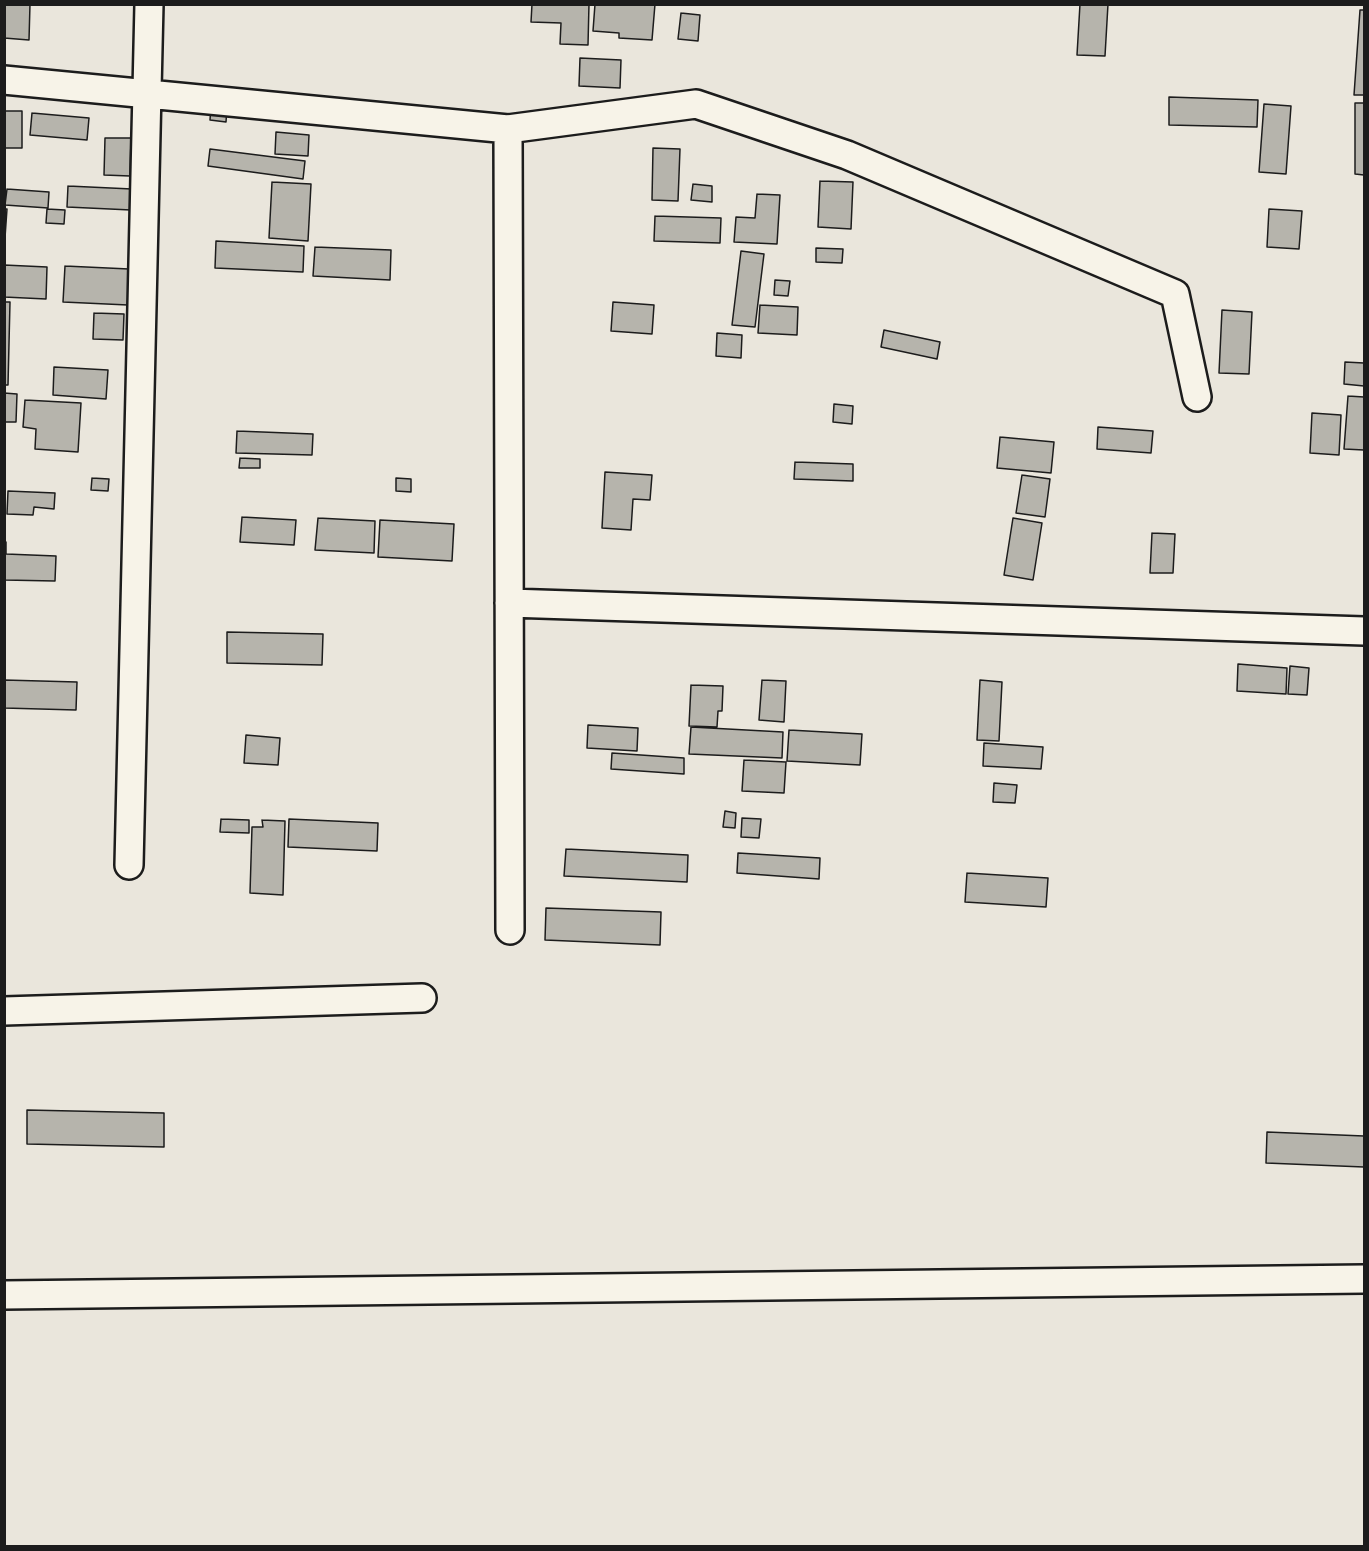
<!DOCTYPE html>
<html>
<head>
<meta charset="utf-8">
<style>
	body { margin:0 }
	#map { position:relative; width:1369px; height:1551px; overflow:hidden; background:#eae6dc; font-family:Dekko,sans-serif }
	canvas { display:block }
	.frame { position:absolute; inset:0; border:6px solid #1c1c1c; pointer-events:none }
</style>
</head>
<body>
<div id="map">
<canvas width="1369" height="1551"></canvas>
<div class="frame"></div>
</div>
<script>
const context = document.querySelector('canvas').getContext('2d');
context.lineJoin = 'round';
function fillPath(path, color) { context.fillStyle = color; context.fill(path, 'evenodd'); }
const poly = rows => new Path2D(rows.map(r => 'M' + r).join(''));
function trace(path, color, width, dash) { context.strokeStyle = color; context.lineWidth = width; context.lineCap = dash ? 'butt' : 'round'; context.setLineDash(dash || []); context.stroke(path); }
const building = poly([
	[4,4,30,4,29,40,4,38,4,4],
	[532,4,589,4,588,45,560,44,561,23,531,22,532,4],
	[595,4,655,4,652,40,619,38,619,33,593,31,595,4],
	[1080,4,1108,4,1105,56,1077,55,1080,4],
	[1360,10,1364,10,1364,95,1354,95,1360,10],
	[681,13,700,15,698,41,678,39,681,13],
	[580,58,621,60,620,88,579,86,580,58],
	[1169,97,1258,100,1257,127,1169,125,1169,97],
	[1355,103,1364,103,1364,175,1355,174,1355,103],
	[1264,104,1291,106,1286,174,1259,172,1264,104],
	[211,106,227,107,226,122,210,120,211,106],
	[4,111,22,111,22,148,4,148,4,111],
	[32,113,89,118,87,140,30,135,32,113],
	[276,132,309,135,308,156,275,154,276,132],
	[105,138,131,138,130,176,104,175,105,138],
	[653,148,680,149,678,201,652,200,653,148],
	[210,149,305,161,303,179,208,166,210,149],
	[820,181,853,182,851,229,818,227,820,181],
	[272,182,311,184,308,241,269,238,272,182],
	[693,184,712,186,712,202,691,200,693,184],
	[68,186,132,189,131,210,67,207,68,186],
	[7,189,49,192,48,208,5,205,7,189],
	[757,194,780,195,777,244,734,242,736,217,755,218,757,194],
	[4,209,7,209,4,252,4,209],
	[47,209,65,210,64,224,46,223,47,209],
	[1269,209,1302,211,1299,249,1267,247,1269,209],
	[655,216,721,218,720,243,654,241,655,216],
	[216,241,304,246,303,272,215,268,216,241],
	[315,247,391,250,390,280,313,276,315,247],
	[816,248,843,249,842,263,816,262,816,248],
	[741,251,764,254,755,327,732,325,741,251],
	[4,265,47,267,46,299,4,297,4,265],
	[65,266,129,269,128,305,63,302,65,266],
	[775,280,790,281,788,296,774,295,775,280],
	[4,302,10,302,8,385,4,385,4,302],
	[613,302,654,305,652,334,611,331,613,302],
	[760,305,798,307,797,335,758,333,760,305],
	[1222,310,1252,312,1249,374,1219,373,1222,310],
	[94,313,124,314,123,340,93,339,94,313],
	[884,330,940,342,937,359,881,347,884,330],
	[717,333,742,335,741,358,716,356,717,333],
	[1345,362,1364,363,1364,386,1344,384,1345,362],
	[54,367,108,370,106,399,53,395,54,367],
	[4,393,17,394,16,422,4,422,4,393],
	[1348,396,1364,397,1364,450,1344,449,1348,396],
	[25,400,81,403,78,452,35,449,36,429,23,427,25,400],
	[834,404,853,406,852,424,833,422,834,404],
	[1312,413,1341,415,1339,455,1310,453,1312,413],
	[1098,427,1153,431,1151,453,1097,449,1098,427],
	[237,431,313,434,312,455,236,453,237,431],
	[1000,437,1054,442,1051,473,997,468,1000,437],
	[240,458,260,459,260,468,239,468,240,458],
	[795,462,853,464,853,481,794,479,795,462],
	[605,472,652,475,650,500,633,499,631,530,602,528,605,472],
	[1022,475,1050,479,1045,517,1016,513,1022,475],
	[92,478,109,479,108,491,91,490,92,478],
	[396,478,411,479,411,492,396,491,396,478],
	[8,491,55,493,54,509,34,507,33,515,7,514,8,491],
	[242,517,296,520,294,545,240,542,242,517],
	[318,518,375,521,374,553,315,550,318,518],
	[1013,518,1042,523,1033,580,1004,575,1013,518],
	[380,520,454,524,452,561,378,557,380,520],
	[1152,533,1175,534,1173,573,1150,573,1152,533],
	[4,542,6,542,6,554,56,556,55,581,4,580,4,542],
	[227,632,323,634,322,665,227,663,227,632],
	[1238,664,1287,668,1286,694,1237,691,1238,664],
	[1290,666,1309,668,1307,695,1288,694,1290,666],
	[4,680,77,682,76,710,4,708,4,680],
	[762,680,786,681,784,722,759,720,762,680],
	[980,680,1002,682,999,741,977,740,980,680],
	[691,685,723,686,722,711,718,711,717,727,689,726,691,685],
	[588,725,638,728,637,751,587,748,588,725],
	[691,727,783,732,782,758,689,754,691,727],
	[789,730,862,734,860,765,787,761,789,730],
	[246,735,280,738,278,765,244,763,246,735],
	[984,743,1043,747,1041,769,983,766,984,743],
	[612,753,684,758,684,774,611,769,612,753],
	[744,760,786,762,784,793,742,791,744,760],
	[994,783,1017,785,1015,803,993,802,994,783],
	[725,811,736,813,735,828,723,827,725,811],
	[742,818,761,819,759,838,741,837,742,818],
	[221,819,249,820,249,833,220,832,221,819],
	[289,819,378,823,377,851,288,847,289,819],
	[262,820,285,821,283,895,250,893,252,827,263,827,262,820],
	[566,849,688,855,687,882,564,876,566,849],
	[738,853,820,858,819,879,737,873,738,853],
	[967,873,1048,878,1046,907,965,902,967,873],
	[546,908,661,912,660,945,545,940,546,908],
	[27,1110,164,1113,164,1147,27,1144,27,1110],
	[1267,1132,1364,1136,1364,1167,1266,1163,1267,1132]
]);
fillPath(building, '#b6b4ac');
trace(building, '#1c1c1c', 1.5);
const minor = poly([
	[4,80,508,129,696,104,847,155,1175,294,1197,397],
	[508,129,510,930],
	[509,603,1364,631],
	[129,865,149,4],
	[4,1011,422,998],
	[4,1295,1364,1279]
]);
trace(minor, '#1c1c1c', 32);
trace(minor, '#f7f3e8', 27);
</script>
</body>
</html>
